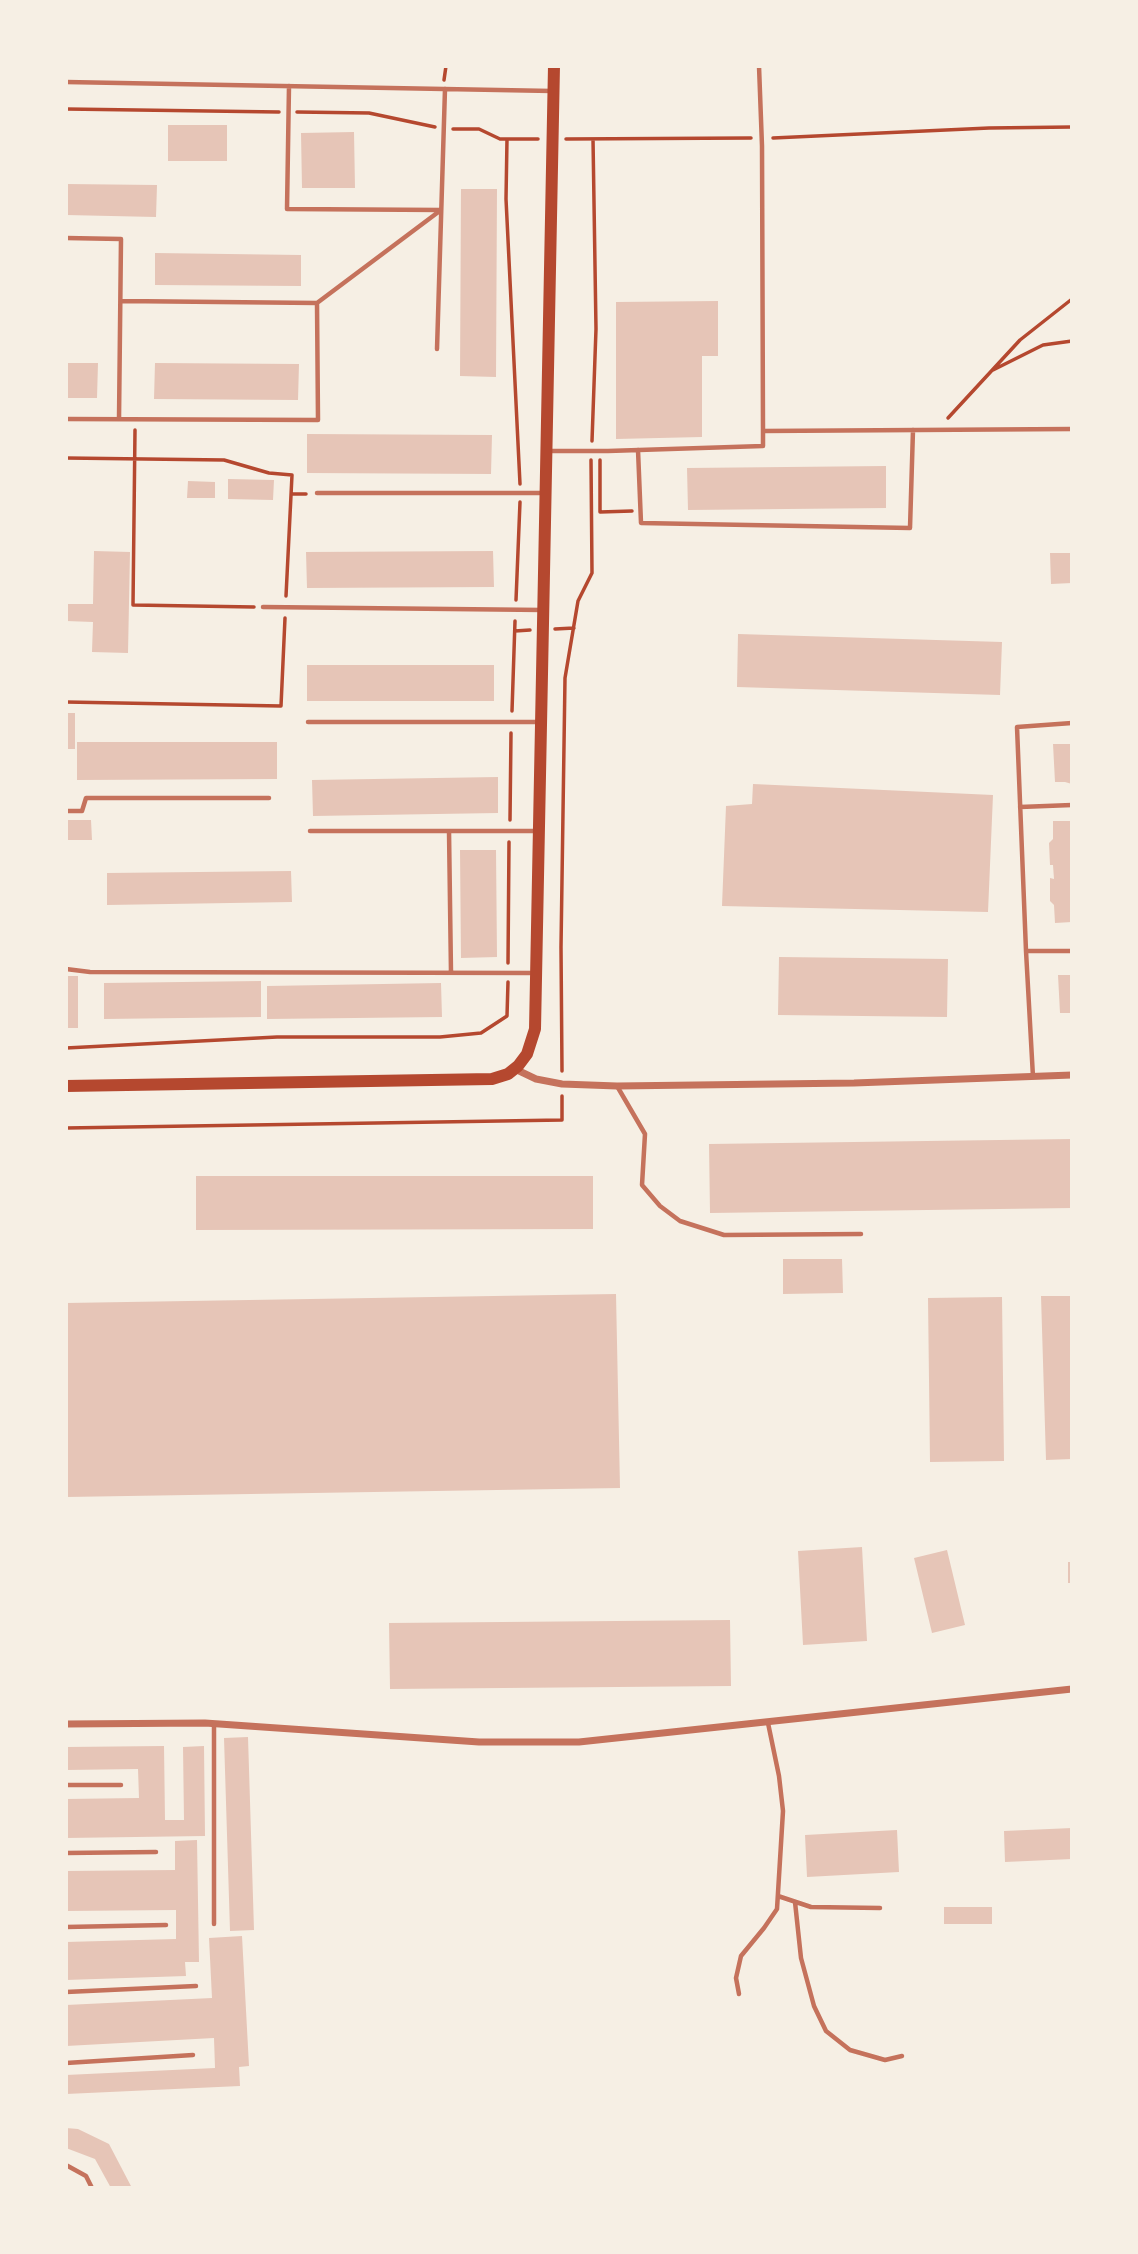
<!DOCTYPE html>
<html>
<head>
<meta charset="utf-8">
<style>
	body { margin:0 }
	#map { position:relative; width:1138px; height:2254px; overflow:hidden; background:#f6efe4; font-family:"Golos Text",sans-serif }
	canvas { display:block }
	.frame { position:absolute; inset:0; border:68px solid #f6efe4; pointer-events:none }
</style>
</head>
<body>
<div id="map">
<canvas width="1138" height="2254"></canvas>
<div class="frame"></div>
</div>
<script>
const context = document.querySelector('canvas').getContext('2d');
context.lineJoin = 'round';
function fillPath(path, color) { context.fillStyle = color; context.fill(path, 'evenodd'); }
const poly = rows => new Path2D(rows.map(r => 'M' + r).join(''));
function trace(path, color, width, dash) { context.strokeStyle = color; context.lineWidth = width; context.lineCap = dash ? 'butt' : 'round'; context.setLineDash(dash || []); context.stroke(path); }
fillPath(poly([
	[168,125,227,125,227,161,168,161],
	[354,132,355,188,302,188,301,133],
	[66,184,157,185,156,217,66,215],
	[461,189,497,189,496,377,460,376],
	[155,253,301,255,301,286,155,285],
	[718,301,718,356,702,356,702,437,616,439,616,302],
	[66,363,98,363,97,398,66,398],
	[155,363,299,364,298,400,154,399],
	[307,434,492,435,491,474,307,473],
	[886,466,886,508,688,510,687,468],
	[228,479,274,480,273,500,228,499],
	[188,481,215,482,215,498,187,498],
	[94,551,130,552,128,653,92,652,93,622,66,621,66,604,93,604],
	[493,551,494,587,307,588,306,552],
	[1050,553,1072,553,1072,583,1051,584],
	[738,634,1002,642,1000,695,737,687],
	[307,665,494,665,494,701,307,701],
	[66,713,75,713,75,749,66,749],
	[77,742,277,742,277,779,77,780],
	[1053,744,1072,744,1072,784,1065,782,1055,782],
	[498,777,498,813,313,816,312,780],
	[753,784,993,795,988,912,722,906,726,806,752,804],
	[66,820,91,820,92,840,66,840],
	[1053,821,1072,821,1072,922,1055,923,1054,905,1050,901,1050,878,1054,879,1053,865,1050,865,1049,843,1053,839],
	[460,850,496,850,497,957,461,958],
	[291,871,292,902,107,905,107,873],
	[779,957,948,959,947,1017,778,1015],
	[1058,975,1072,975,1072,1013,1060,1013],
	[66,976,78,976,78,1028,66,1028],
	[261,981,261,1017,104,1019,104,983],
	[441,983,442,1017,267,1019,267,986],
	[1072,1139,1072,1208,710,1213,709,1144],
	[196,1176,593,1176,593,1229,196,1230],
	[783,1259,842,1259,843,1293,783,1294],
	[616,1294,620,1488,66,1497,66,1303],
	[1041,1296,1072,1296,1072,1459,1046,1460],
	[1002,1297,1004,1461,930,1462,928,1298],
	[862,1547,867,1641,803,1645,798,1551],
	[947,1550,965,1625,932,1633,914,1558],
	[1068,1562,1072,1562,1072,1583,1068,1583],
	[730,1620,731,1686,390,1689,389,1623],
	[248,1737,254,1930,230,1931,224,1738],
	[164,1746,165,1820,184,1820,183,1747,204,1746,205,1836,66,1838,66,1799,139,1798,138,1769,66,1770,66,1747],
	[1072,1828,1072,1859,1005,1862,1004,1831],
	[897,1830,899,1872,807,1877,805,1835],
	[197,1840,199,1962,185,1962,186,1976,66,1980,66,1942,176,1939,176,1910,66,1911,66,1871,175,1870,175,1841],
	[944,1907,992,1907,992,1924,944,1924],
	[242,1936,249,2066,239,2067,240,2086,66,2094,66,2075,215,2068,214,2038,66,2046,66,2005,212,1998,209,1938],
	[66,2128,78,2129,109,2144,132,2188,111,2188,95,2159,66,2148]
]), '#e6c5b7');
trace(poly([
	[444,80,446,66],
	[66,109,279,112],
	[297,112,369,113,435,127],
	[453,129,479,129,500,139,538,139],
	[773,138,989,128,1072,127],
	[507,139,506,199,520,484],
	[566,139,751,138],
	[993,370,1043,345,1072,341],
	[948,418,1020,340,1072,299],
	[135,430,133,605,254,607],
	[592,441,596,329,593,139],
	[66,458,224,460,269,473,292,475,286,596],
	[600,460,600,512,632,511],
	[291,494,306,494],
	[516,600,520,502],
	[555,629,574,628],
	[515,631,530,630],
	[66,702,281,706,285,618],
	[512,711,515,621],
	[510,820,511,733],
	[508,963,509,842],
	[66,1048,277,1037,440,1037,481,1033,507,1016,508,982],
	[562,1071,561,947,565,678,578,601,592,573,591,460],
	[66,1128,562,1120,562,1096]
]), '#b5482f', 3.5);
trace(poly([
	[759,66,762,146,763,431,1072,429],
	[66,82,552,91],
	[66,238,121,239,119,419],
	[121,301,317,303],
	[437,349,445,89],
	[66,419,318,420,317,303,441,210,287,209,289,86],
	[638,450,641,523,910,528,913,430],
	[548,451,608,451,763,446,763,431],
	[317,493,544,493],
	[263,607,543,610],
	[308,722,540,722],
	[1020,807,1072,805],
	[66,811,82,811,86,798,269,798],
	[310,831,538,831],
	[449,831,451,973],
	[1026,951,1072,951],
	[66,969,90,972,534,973],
	[1033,1077,1026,951,1017,727,1072,723],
	[617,1086,645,1134,642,1185,660,1206,680,1221,724,1235,861,1234],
	[66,1785,121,1785],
	[66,1853,156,1852],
	[778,1896,811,1907,880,1908],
	[795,1902,801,1958,814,2006,826,2031,850,2050,885,2060,902,2056],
	[214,1924,214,1724],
	[66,1927,166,1925],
	[66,1992,196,1986],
	[739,1994,736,1978,741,1956,764,1928,777,1909,783,1811,779,1776,768,1723],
	[66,2063,193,2055],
	[66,2165,86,2176,92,2188]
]), '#c5725c', 4.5);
trace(poly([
	[515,1069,536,1079,562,1084,617,1086,854,1083,1072,1075],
	[66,1724,205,1723,479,1742,579,1742,1072,1689]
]), '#c5725c', 7);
trace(poly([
	[66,1086,492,1079,508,1074,518,1066,527,1054,535,1029,554,66]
]), '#b5482f', 12);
</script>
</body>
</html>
